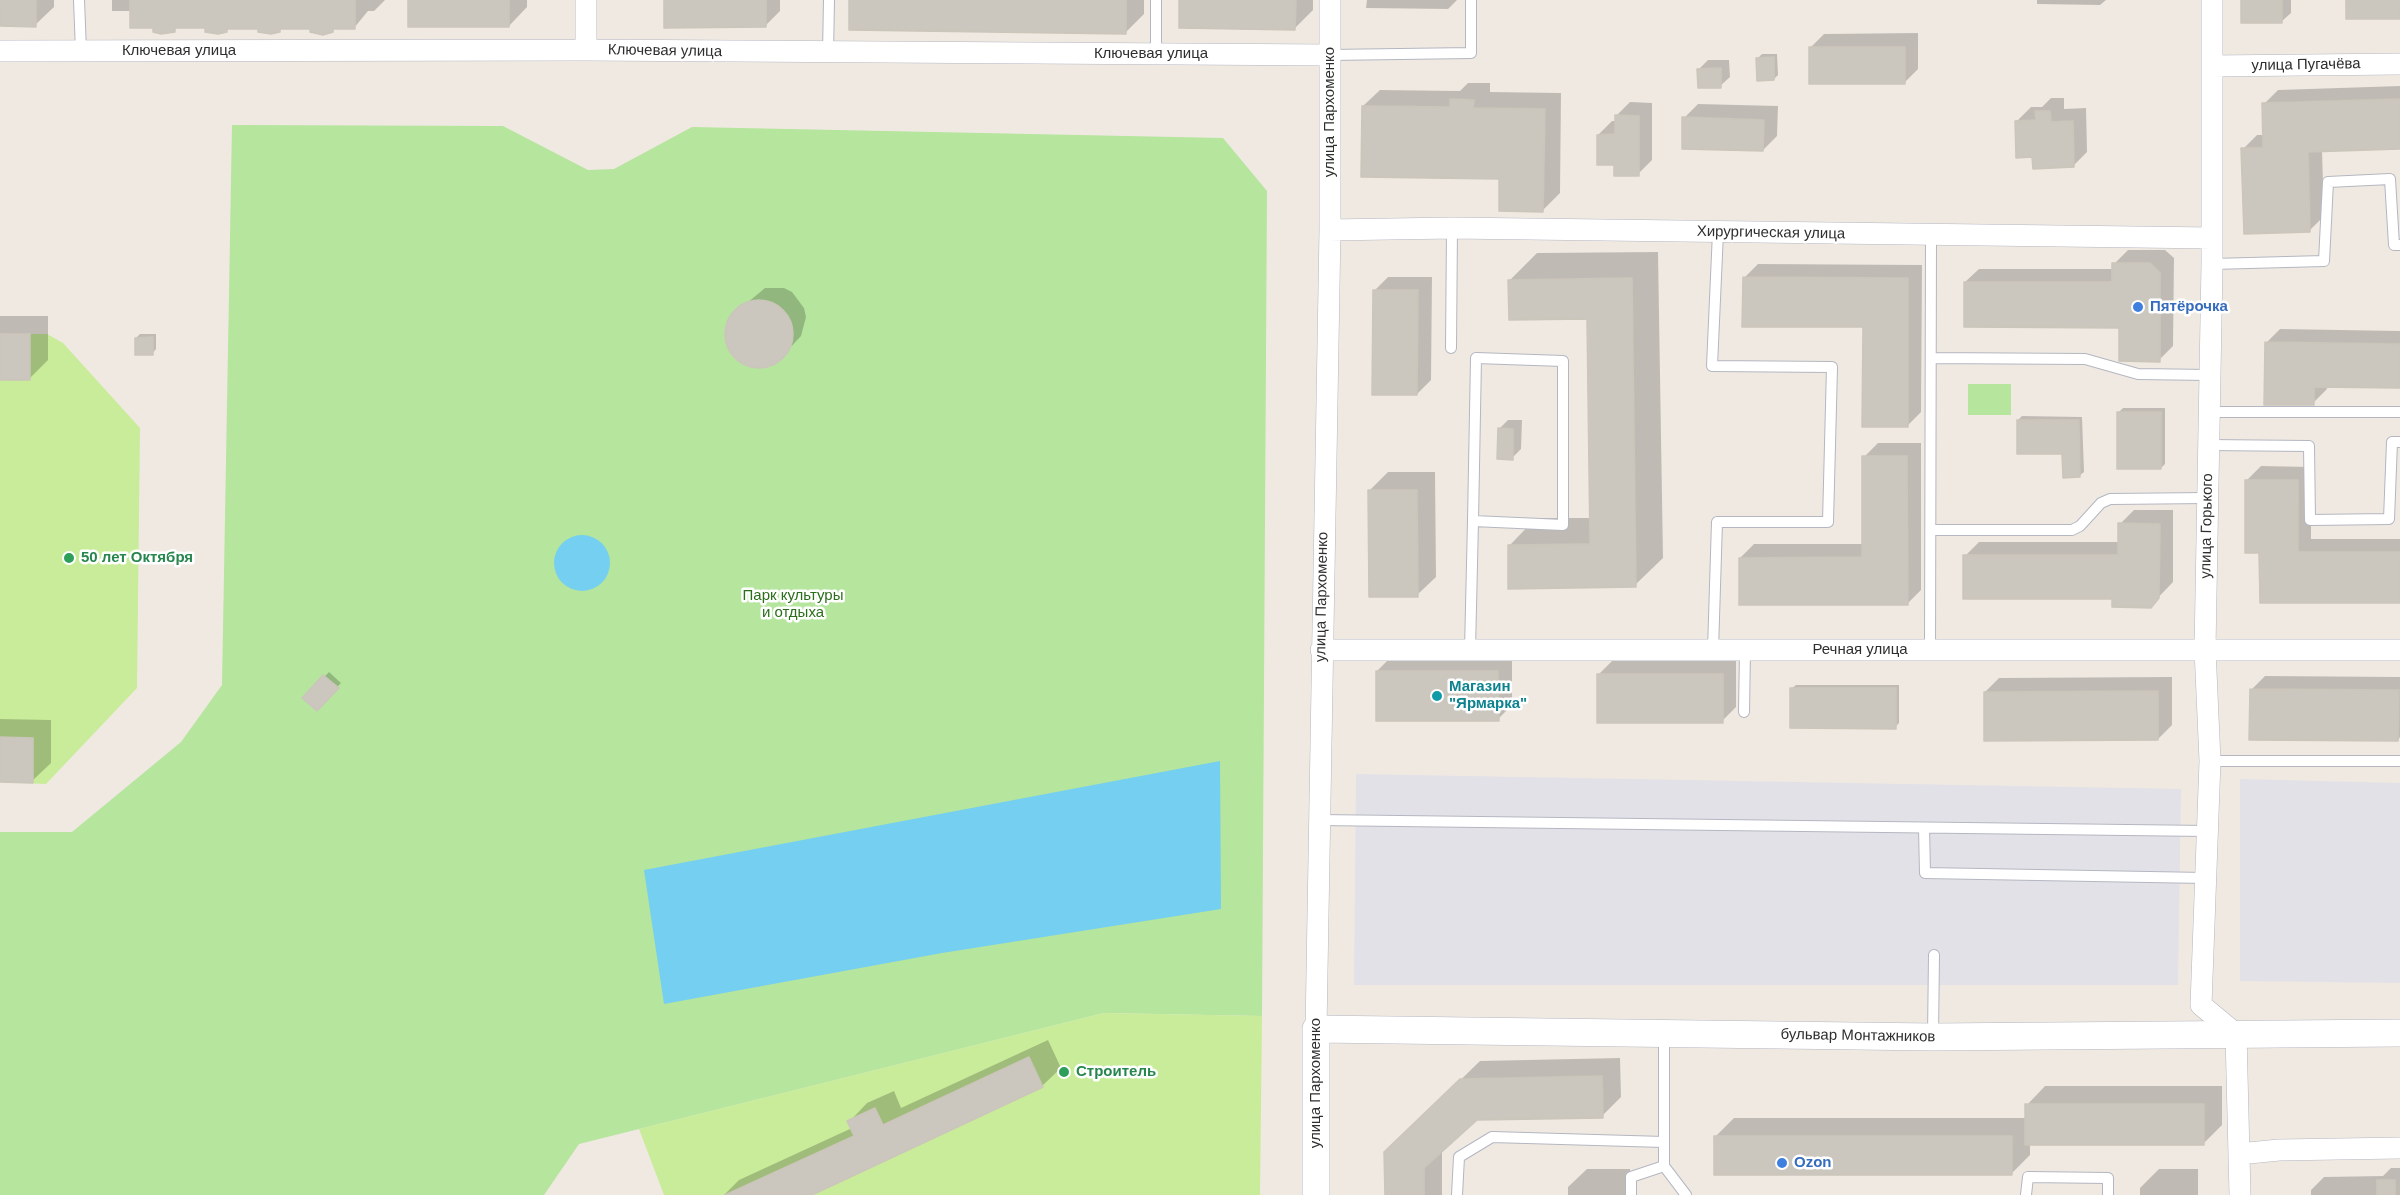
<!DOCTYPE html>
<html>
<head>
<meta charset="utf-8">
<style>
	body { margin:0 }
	canvas { display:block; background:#efe9e1 }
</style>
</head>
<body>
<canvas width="2400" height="1195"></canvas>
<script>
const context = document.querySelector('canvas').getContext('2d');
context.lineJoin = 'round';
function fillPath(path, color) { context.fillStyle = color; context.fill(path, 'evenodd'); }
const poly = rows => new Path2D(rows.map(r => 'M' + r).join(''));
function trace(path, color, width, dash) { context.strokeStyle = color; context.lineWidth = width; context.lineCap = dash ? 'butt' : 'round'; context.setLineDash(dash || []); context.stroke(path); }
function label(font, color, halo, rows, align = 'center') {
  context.font = font + ' Arial,sans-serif'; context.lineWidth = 5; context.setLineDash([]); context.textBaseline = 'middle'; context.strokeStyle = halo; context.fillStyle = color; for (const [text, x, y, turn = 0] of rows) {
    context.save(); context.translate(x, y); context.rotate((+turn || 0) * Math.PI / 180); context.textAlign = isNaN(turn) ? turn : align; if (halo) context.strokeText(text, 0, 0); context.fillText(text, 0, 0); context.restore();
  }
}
fillPath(poly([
	[1356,774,2181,789,2178,985,1354,985],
	[2240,779,2400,783,2400,983,2240,981]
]), '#e3e1e8');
fillPath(poly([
	[232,125,503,126,588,170,614,169,692,127,1223,138,1267,191,1262,1016,1104,1013,639,1129,579,1144,544,1195,0,1195,0,832,72,832,181,742,222,685],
	[1968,384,2011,384,2011,415,1968,415]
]), '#b6e59e');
fillPath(poly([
	[0,334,47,334,63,343,140,428,137,688,46,784,0,782],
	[1104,1013,1262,1016,1260,1195,664,1195,639,1129]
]), '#c9ec9a');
fillPath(poly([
	'554 563a28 28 0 1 1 56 0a28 28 0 1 1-56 0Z',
	[1220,761,1221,909,942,953,664,1004,644,870]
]), '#75cff0');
fillPath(poly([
	[0,0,54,0,54,7,35,25,0,25],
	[112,0,385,0,374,11,368,11,354,28,336,27,332,31,312,27,283,27,279,31,259,27,230,27,226,31,206,27,178,27,174,30,154,27,132,11,112,11],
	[409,0,527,0,527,7,509,26],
	[665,0,780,0,780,11,766,25],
	[851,0,1144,0,1144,14,1125,33],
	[1181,0,1313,0,1313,10,1294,29],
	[1367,0,1457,0,1448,9,1366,8],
	[2037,0,2106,0,2100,5,2037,4],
	[2242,0,2291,0,2291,13,2281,22],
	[1918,33,1918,69,1904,83,1810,48,1824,34],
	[1762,54,1777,54,1778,75,1774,79,1758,58],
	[1708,60,1729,60,1730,77,1720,86,1699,69],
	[1468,83,1490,83,1490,92,1561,93,1560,193,1543,210,1501,177,1363,106,1380,90,1460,91],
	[2400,86,2400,148,2322,150,2324,216,2310,230,2243,149,2257,135,2264,135,2264,104,2278,90],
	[2051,98,2064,98,2064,109,2086,108,2087,152,2073,166,2034,156,2017,121,2031,107,2042,107],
	[1630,102,1652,103,1652,160,1638,174,1616,164,1598,135,1612,121,1617,121,1616,116],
	[1698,104,1778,106,1777,136,1763,150,1684,118],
	[2128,250,2165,250,2174,258,2173,346,2159,360,2120,326,1965,282,1979,269,2114,269,2114,264],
	[1658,252,1663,558,1635,585,1509,546,1536,518,1591,518,1588,318,1510,280,1537,253],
	[1758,264,1922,265,1921,412,1907,426,1864,326,1744,278],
	[1388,277,1432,277,1431,380,1417,394,1374,291],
	[765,288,784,288,792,292,804,308,806,317,801,336,787,351,770,364,750,365,741,360,728,343,727,333,734,314],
	[0,316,48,316,48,360,29,379,0,379],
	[2280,329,2400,331,2400,386,2327,385,2327,389,2313,403,2266,343],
	[140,334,156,334,156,349,152,354,136,338],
	[2123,408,2165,408,2165,464,2161,468,2119,412],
	[2022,416,2082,417,2084,472,2079,476,2064,452,2018,420],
	[1508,420,1522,420,1521,449,1512,458,1499,429],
	[1878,443,1921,443,1921,590,1907,604,1740,558,1754,544,1864,544,1864,457],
	[2261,466,2311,467,2311,539,2400,539,2400,602,2261,551,2247,480],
	[1388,472,1435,472,1436,577,1417,595,1369,491],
	[2134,510,2173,510,2173,582,2150,606,1965,556,1979,542,2120,542,2120,524],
	[1391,657,1512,657,1512,705,1498,719,1377,671],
	[1613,660,1736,661,1736,707,1722,721,1599,674],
	[329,672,341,683,317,709,304,698],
	[2265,676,2400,677,2400,737,2398,740,2251,690],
	[2172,677,2172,725,2158,739,1985,692,1999,678],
	[1796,685,1899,685,1899,723,1895,727,1791,689],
	[0,719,51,720,51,763,32,781,0,781],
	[1048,1040,1061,1068,1042,1086,808,1195,724,1195,739,1180,852,1128,849,1122,867,1103,894,1091,901,1108],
	[1620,1058,1621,1097,1602,1116,1477,1119,1442,1150,1442,1195,1386,1195,1405,1134,1480,1061],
	[2045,1086,2222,1086,2222,1125,2204,1143,2030,1144,2030,1155,2011,1174,1715,1137,1734,1118,2027,1118,2027,1105],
	[2391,1168,2400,1168,2400,1195,2311,1195,2311,1190,2324,1177,2383,1176],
	[1587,1169,1630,1169,1630,1195,1568,1195,1568,1187],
	[2159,1169,2198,1169,2198,1195,2140,1195,2140,1188]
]), '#0003');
const building = poly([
	[0,0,36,0,36,27,0,26,0,0],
	[130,0,355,0,355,29,333,29,333,32,323,35,310,32,310,29,280,29,280,32,271,34,258,32,258,29,227,29,227,32,218,34,205,32,205,28,175,28,175,32,161,34,153,32,153,28,130,28,130,0],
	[408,0,509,0,509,27,408,27,408,0],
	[664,0,766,0,766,27,664,28,664,0],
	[849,0,1126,0,1126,34,849,30,849,0],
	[1179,0,1296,0,1295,30,1179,28,1179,0],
	[2241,0,2282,0,2282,23,2241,23,2241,0],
	[2346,0,2400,0,2400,19,2346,19,2346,0],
	[1809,47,1905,47,1905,84,1809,84,1809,47],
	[1774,57,1774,80,1757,81,1756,58,1774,57],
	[1721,68,1721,88,1698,88,1697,69,1721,68],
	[1450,99,1474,100,1473,108,1545,109,1543,212,1499,211,1499,179,1361,177,1362,106,1450,107,1450,99],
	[2400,99,2400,149,2308,152,2310,232,2244,234,2241,148,2263,148,2262,103,2400,99],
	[2035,111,2050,111,2051,122,2073,121,2074,167,2033,169,2032,157,2016,158,2015,121,2036,120,2035,111],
	[1615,115,1639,116,1639,176,1614,176,1614,165,1597,165,1597,135,1615,134,1615,115],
	[1682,117,1764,120,1763,151,1682,149,1682,117],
	[2112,263,2150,263,2160,273,2160,362,2119,361,2119,328,1964,327,1964,282,2112,282,2112,263],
	[1743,277,1908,278,1908,427,1862,427,1863,327,1742,327,1743,277],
	[1632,278,1636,587,1508,589,1508,545,1590,544,1587,319,1509,320,1508,280,1632,278],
	[1373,290,1418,290,1417,395,1372,395,1373,290],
	'725 334a34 34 0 1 1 68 0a34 34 0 1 1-68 0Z',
	[0,334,30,334,30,380,0,380,0,334],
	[153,337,153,355,135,355,135,338,153,337],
	[2265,342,2400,344,2400,388,2314,387,2314,405,2264,405,2265,342],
	[2117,412,2161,412,2161,469,2117,469,2117,412],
	[2017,420,2079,420,2080,477,2063,478,2062,454,2017,454,2017,420],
	[1498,428,1513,429,1513,460,1497,459,1498,428],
	[1862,456,1907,456,1908,605,1739,605,1739,558,1862,557,1862,456],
	[2245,480,2298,480,2298,552,2400,552,2400,603,2260,603,2259,553,2245,553,2245,480],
	[1368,490,1417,490,1418,597,1369,597,1368,490],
	[2118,523,2160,524,2159,598,2151,608,2112,607,2112,599,1963,599,1963,555,2118,555,2118,523],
	[1376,671,1498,671,1499,721,1376,721,1376,671],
	[1597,674,1723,674,1723,723,1597,723,1597,674],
	[323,675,339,688,317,711,302,698,323,675],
	[1790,688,1896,688,1896,729,1790,728,1790,688],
	[2250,689,2399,690,2398,741,2249,740,2250,689],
	[2158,691,2158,740,1984,741,1984,692,2158,691],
	[0,737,33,738,33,783,0,782,0,737],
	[1029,1057,1043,1087,812,1195,725,1195,854,1136,847,1121,875,1108,883,1125,1029,1057],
	[1602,1076,1603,1118,1477,1120,1424,1168,1424,1195,1385,1195,1384,1152,1460,1079,1602,1076],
	[2025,1104,2204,1104,2204,1145,2025,1145,2025,1104],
	[1714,1136,2012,1136,2012,1175,1714,1175,1714,1136],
	[2377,1180,2395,1180,2395,1195,2377,1195,2377,1180]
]);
fillPath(building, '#cbc7bf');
trace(building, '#cbc5ba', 1.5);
const service = poly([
	[79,0,81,51],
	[828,53,829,0],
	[1156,54,1156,0],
	[1329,55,1471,53,1471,0],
	[2212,264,2324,261,2328,182,2390,179,2394,245,2400,245],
	[1451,348,1452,228],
	[1931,358,2085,359,2138,374,2209,375],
	[2209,412,2400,412],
	[2208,445,2309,446,2310,520,2389,519,2392,442,2400,442],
	[1931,530,2072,530,2080,526,2101,503,2110,499,2207,498],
	[1470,650,1473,521,1476,358,1563,361,1563,525,1473,521],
	[1713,650,1717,522,1828,522,1832,367,1712,366,1718,232],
	[1930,650,1931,236],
	[1744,712,1745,650],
	[2210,761,2400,761],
	[1318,820,2207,831],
	[1924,828,1925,873,2205,878],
	[1664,1035,1664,1166,1686,1195],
	[1933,1036,1934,955],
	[1457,1195,1459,1157,1492,1137,1664,1142],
	[1631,1195,1631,1177,1664,1166],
	[2026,1195,2028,1177,2108,1178,2108,1195]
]);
const minor = poly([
	[2212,0,2212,264,2205,649,2210,761,2201,1005,2236,1034,2240,1195],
	[586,50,586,0],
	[0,51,586,50,1329,55],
	[2212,66,2400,64],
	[1330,230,1452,228,2212,238],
	[1321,650,2400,650],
	[1316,1029,1330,230,1330,0],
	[2239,1154,2279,1150,2400,1148]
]);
const tertiary = poly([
	[1316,1195,1316,1029,1933,1037,2400,1033]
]);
trace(service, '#b4b7c1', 12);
trace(minor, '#b4b7c1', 22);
trace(tertiary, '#b4b7c1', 28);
trace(service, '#fff', 10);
trace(minor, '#fff', 21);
trace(tertiary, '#fff', 27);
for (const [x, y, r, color] of [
	[2138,307,6,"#3f7fe0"],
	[69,558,6,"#2e9e5b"],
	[1437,696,6,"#0f9aa8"],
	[1064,1072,6,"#2e9e5b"],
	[1782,1163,6,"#3f7fe0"]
]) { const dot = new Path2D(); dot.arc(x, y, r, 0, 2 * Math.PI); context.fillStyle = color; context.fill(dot); trace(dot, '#fff', 2); }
label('15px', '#2e2e2e', '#fff', [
	["Ключевая улица",179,51],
	["Ключевая улица",665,51,1],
	["Ключевая улица",1151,54],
	["улица Пугачёва",2306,65,-1],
	["улица Пархоменко",1330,112,-90],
	["Хирургическая улица",1771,233,1],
	["улица Горького",2207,526,-89],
	["улица Пархоменко",1322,597,-89],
	["Речная улица",1860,650],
	["бульвар Монтажников",1858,1036,1],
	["улица Пархоменко",1316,1083,-90]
]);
label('bold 15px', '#366cbe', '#fff', [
	["Пятёрочка",2150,307],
	["Ozon",1794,1163]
], 'left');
label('bold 15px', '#27864d', '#fff', [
	["50 лет Октября",81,558],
	["Строитель",1076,1072]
], 'left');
label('15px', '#2c6e1b', '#fff', [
	["Парк культуры",793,596],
	["и отдыха",793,613]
]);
label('bold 15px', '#0d838f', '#fff', [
	["Магазин",1449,687],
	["\"Ярмарка\"",1449,704]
], 'left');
</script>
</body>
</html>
